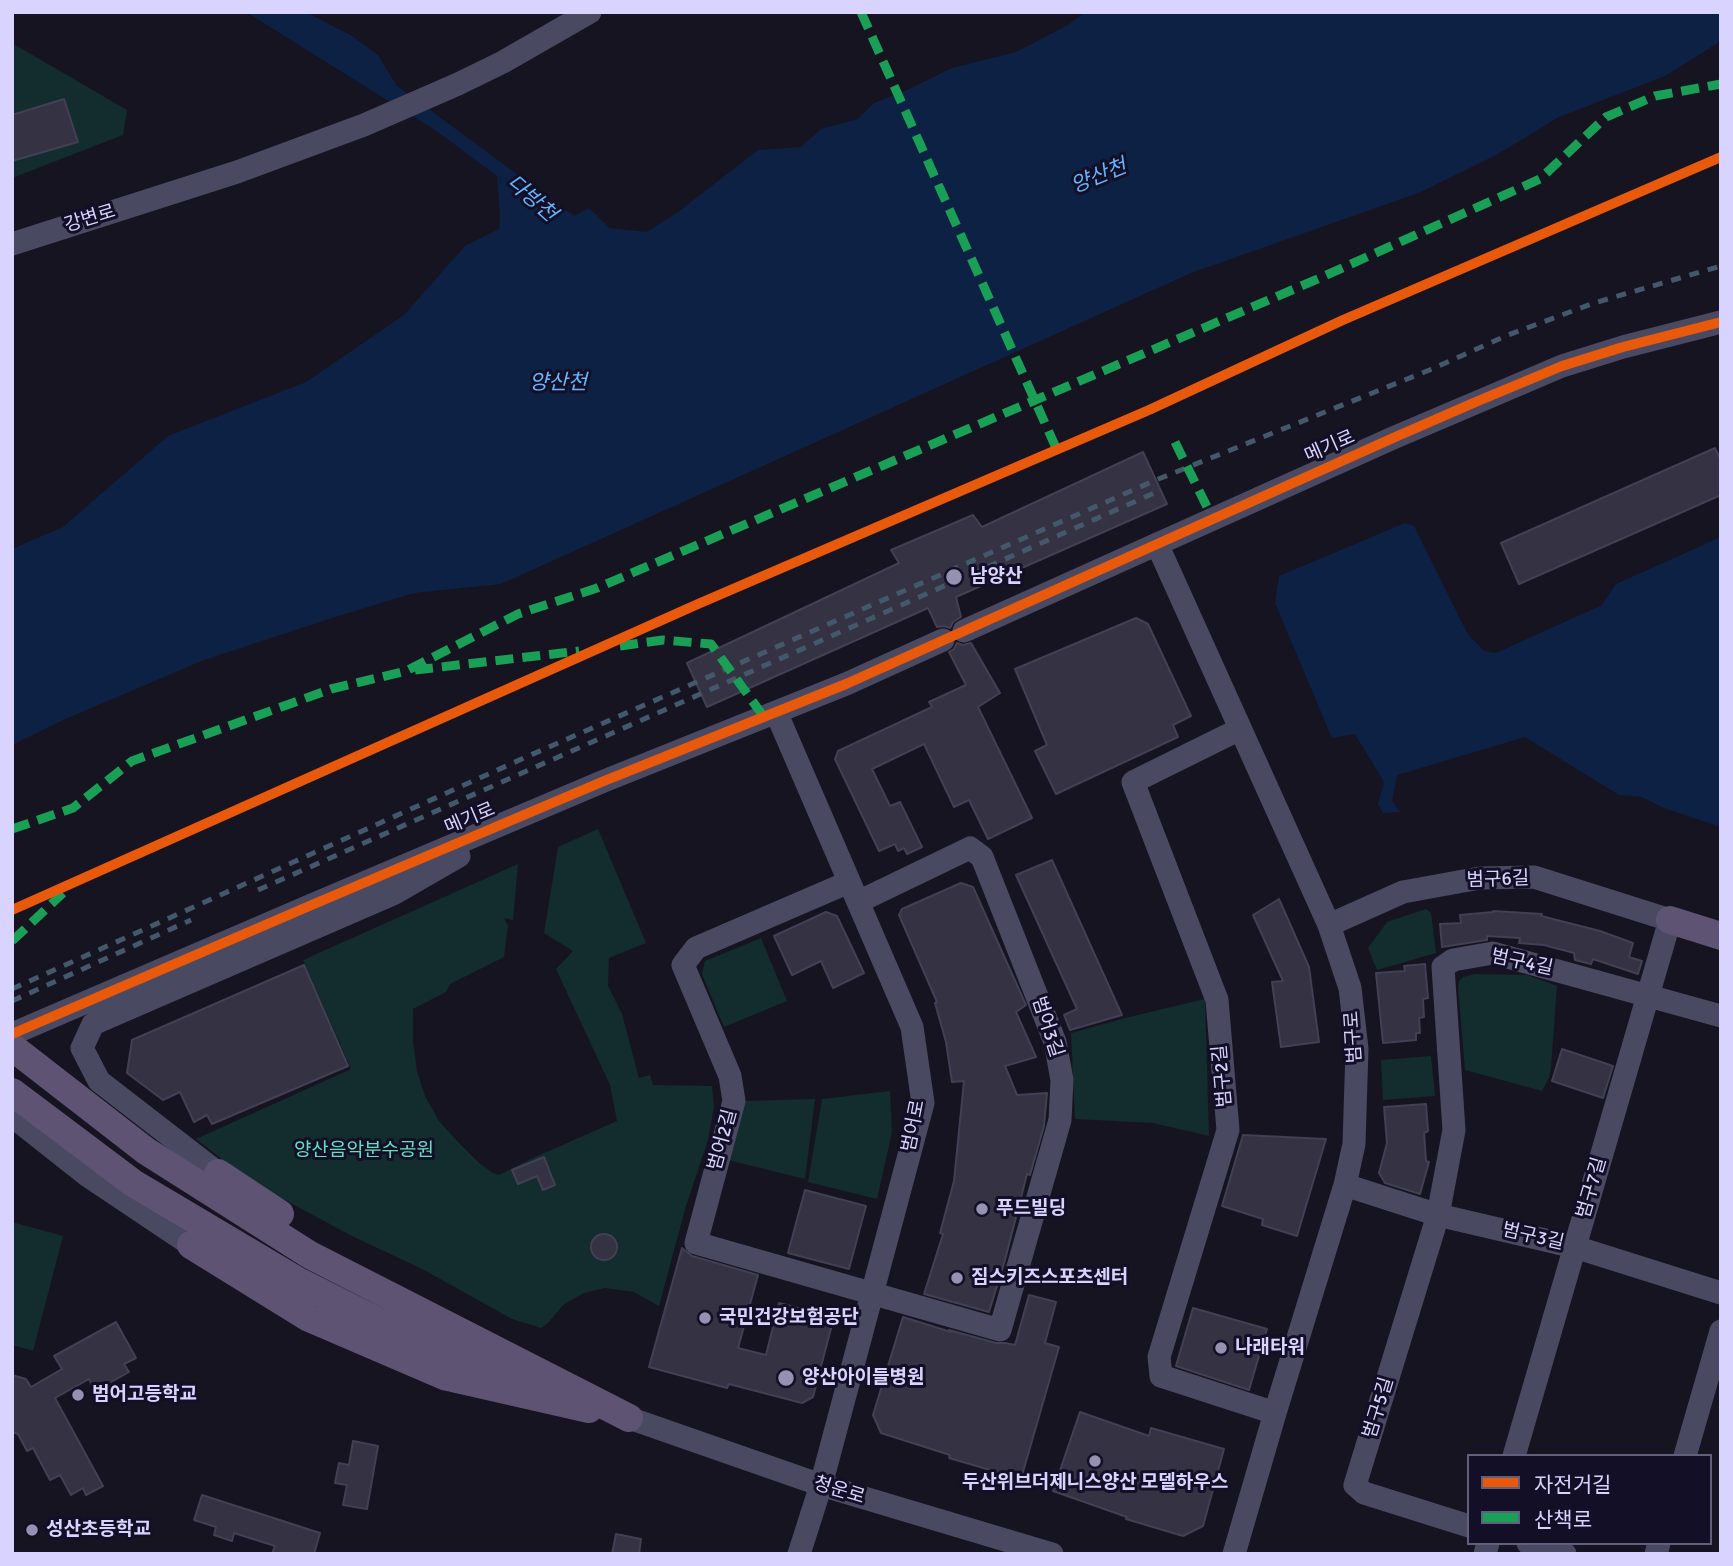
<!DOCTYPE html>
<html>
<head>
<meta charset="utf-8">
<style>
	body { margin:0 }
	#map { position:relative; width:1733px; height:1566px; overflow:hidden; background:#161421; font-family:Signika,"Noto Sans KR",sans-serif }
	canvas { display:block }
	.frame { position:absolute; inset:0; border:14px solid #d9d4ff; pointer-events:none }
	.legend { position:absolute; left:1467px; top:1454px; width:245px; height:91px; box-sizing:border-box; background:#130f26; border:2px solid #625e7d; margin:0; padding:9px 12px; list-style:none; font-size:21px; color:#d9d4ff }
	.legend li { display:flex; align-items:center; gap:14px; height:35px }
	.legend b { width:35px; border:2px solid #625e7d }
</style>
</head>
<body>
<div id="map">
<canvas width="1733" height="1566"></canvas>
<div class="frame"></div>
<ul class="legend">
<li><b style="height:9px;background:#e8590c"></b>자전거길</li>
<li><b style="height:9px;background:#1a9f57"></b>산책로</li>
</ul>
</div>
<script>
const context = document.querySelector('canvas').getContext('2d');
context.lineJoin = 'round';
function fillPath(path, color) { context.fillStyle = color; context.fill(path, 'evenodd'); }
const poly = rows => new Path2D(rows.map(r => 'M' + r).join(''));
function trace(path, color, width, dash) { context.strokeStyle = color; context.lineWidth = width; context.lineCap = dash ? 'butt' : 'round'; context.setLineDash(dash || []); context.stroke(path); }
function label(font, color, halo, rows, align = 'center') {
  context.font = font + ' Signika,"Noto Sans KR",sans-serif'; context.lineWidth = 6; context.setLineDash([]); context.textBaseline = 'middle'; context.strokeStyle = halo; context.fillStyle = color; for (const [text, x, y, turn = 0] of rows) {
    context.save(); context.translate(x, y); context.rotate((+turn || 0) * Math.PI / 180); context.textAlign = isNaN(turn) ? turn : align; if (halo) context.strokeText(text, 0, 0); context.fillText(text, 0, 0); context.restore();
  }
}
fillPath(poly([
	[12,43,127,110,123,135,12,178],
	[598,829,646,943,609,958,608,986,622,1014,639,1078,650,1075,653,1085,712,1086,714,1107,708,1140,686,1206,659,1306,634,1292,605,1288,584,1293,563,1305,548,1323,541,1328,512,1319,424,1270,350,1235,250,1181,196,1139,351,1069,303,960,518,864,513,920,504,918,508,926,504,957,450,984,446,992,413,1009,413,1042,417,1071,425,1096,439,1121,458,1142,479,1163,493,1173,499,1175,535,1157,617,1121,610,1085,556,969,573,951,544,933,558,847],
	[1426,909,1431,913,1436,953,1377,970,1368,948,1387,922],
	[761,938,787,1001,724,1027,702,974,705,961],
	[1474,974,1527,975,1557,986,1551,1068,1549,1078,1542,1091,1465,1070,1458,987,1459,981,1463,977],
	[1205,999,1209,1136,1153,1123,1075,1119,1071,1033,1129,1017],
	[1431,1056,1435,1096,1383,1100,1381,1060],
	[890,1091,892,1132,877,1199,808,1182,822,1099],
	[815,1099,805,1179,728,1160,742,1101],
	[12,1222,63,1236,33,1351,12,1345]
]), '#132c2d');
fillPath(poly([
	[246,12,306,12,352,36,378,55,396,85,574,216,589,208,609,228,647,232,678,212,758,150,801,147,821,129,858,119,874,103,907,90,952,68,1016,52,1068,25,1085,12,1721,12,1721,41,1665,76,1559,117,1498,154,1421,192,1191,273,501,584,414,593,335,617,204,660,63,720,12,745,12,549,63,527,168,436,306,382,404,315,465,246,499,229,500,217,497,176,435,130],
	[1405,523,1414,526,1467,633,1484,651,1496,653,1602,605,1616,584,1721,537,1721,827,1664,808,1642,797,1619,795,1525,737,1397,775,1392,801,1400,812,1383,813,1378,804,1384,782,1355,734,1332,738,1275,603,1279,576]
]), '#0d2144');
const building = poly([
	[64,99,78,142,12,161,12,115,64,99],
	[1715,448,1721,461,1721,495,1519,584,1501,543,1715,448],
	[1143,452,1167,504,956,597,961,617,953,622,950,628,944,626,937,627,928,608,707,707,687,663,899,563,891,550,973,515,982,527,1143,452],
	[1136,618,1148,624,1191,716,1173,725,1178,737,1056,794,1035,751,1047,745,1015,669,1136,618],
	[957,643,963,645,971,643,1000,693,978,707,1032,818,988,839,969,800,954,807,924,744,872,769,890,806,900,802,922,847,907,854,904,848,898,851,895,844,879,851,835,759,838,751,932,707,929,702,966,685,949,652,954,649,957,643],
	[1052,860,1122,1015,1070,1030,1064,1015,1077,1009,1016,875,1052,860],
	[961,883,973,887,1026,1005,1016,1012,1036,1057,1005,1066,1017,1095,1047,1093,1044,1126,1030,1175,1027,1174,1005,1260,989,1312,924,1294,943,1234,940,1233,954,1181,964,1081,952,1082,946,1042,935,1003,937,1002,899,915,902,909,961,883],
	[1279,899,1309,967,1319,1042,1281,1047,1272,982,1283,981,1253,915,1279,899],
	[1493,911,1542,914,1541,916,1600,931,1633,943,1629,957,1642,961,1638,974,1593,959,1591,964,1575,960,1574,953,1544,945,1519,943,1520,938,1487,936,1487,940,1442,947,1440,924,1461,923,1460,915,1493,912,1493,911],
	[826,912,837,916,864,973,833,988,821,961,792,975,774,936,826,912],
	[1425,964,1428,998,1423,999,1424,1017,1419,1018,1420,1033,1416,1033,1416,1040,1383,1043,1376,973,1405,971,1404,966,1425,964],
	[304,965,348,1066,212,1124,207,1115,194,1122,180,1092,163,1100,127,1073,132,1040,304,965],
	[1562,1049,1613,1066,1603,1098,1552,1081,1562,1049],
	[1426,1104,1428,1131,1424,1133,1426,1161,1429,1162,1420,1194,1385,1183,1379,1173,1387,1143,1384,1107,1426,1104],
	[1243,1135,1326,1139,1297,1236,1262,1225,1263,1219,1222,1206,1243,1135],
	[544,1157,555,1185,543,1190,537,1176,518,1184,512,1170,544,1157],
	[805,1190,866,1206,849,1269,788,1253,805,1190],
	'591 1247a13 13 0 1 1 26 0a13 13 0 1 1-26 0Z',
	[682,1248,692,1256,758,1275,738,1348,766,1355,779,1303,834,1317,813,1397,802,1403,729,1384,727,1388,649,1367,682,1248],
	[1029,1295,1056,1302,1045,1343,1059,1347,1021,1479,949,1458,950,1455,881,1433,873,1415,903,1317,951,1332,949,1330,996,1343,1005,1343,1015,1345,1029,1295],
	[1193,1308,1267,1329,1249,1390,1176,1366,1193,1308],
	[116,1322,136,1358,124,1364,129,1372,95,1391,89,1379,55,1398,103,1486,86,1495,83,1488,71,1495,60,1475,50,1480,33,1448,27,1451,18,1434,12,1432,12,1375,26,1379,31,1387,62,1369,54,1356,116,1322],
	[1080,1412,1149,1436,1151,1428,1224,1449,1203,1526,1183,1536,1126,1519,1127,1517,1053,1491,1080,1412],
	[353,1441,378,1446,367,1509,343,1505,347,1485,335,1483,339,1463,349,1465,353,1441],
	[202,1495,320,1533,314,1554,272,1554,275,1546,234,1533,232,1541,214,1535,216,1527,194,1520,202,1495],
	[616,1534,641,1539,639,1554,612,1554,616,1534]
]);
fillPath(building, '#343243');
trace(building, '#433f54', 2);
trace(poly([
	[12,244,237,172,364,125,458,84,503,62,590,12],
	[1157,544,1329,925,1350,988,1357,1049,1354,1144,1345,1185,1275,1413,1234,1554],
	[964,631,1393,438,1562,366,1623,347,1721,322],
	[776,712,912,1027,923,1103,821,1485,799,1554],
	[1240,729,1133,782,1217,1000,1228,1130,1159,1357,1161,1376,1275,1413],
	[849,882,696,948,683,965,730,1076,734,1101,696,1243,1000,1330,1060,1120,1062,1080,1055,1042,982,857,970,848,858,902],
	[1329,925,1403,892,1480,878,1534,877,1670,920,1514,1456],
	[12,1034,314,904,604,781,846,684,943,640],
	[12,1116,88,1176,191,1245],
	[218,1173,99,1081,82,1048,93,1024,393,894,459,856],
	[1345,1185,1438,1215,1575,1247,1721,1293],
	[629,1418,821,1485,1052,1554],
	[1685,1456,1721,1331],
	[1469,1526,1364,1493,1355,1485,1438,1215,1454,1130,1443,967,1453,960,1493,953,1721,1016],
	[1528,1543,1565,1554],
	[1485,1554,1488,1543],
	[1656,1554,1659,1543]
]), '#4a4962', 23);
trace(poly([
	[1670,920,1721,936],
	[12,1047,146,1151,310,1255,629,1418],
	[12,1092,133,1183,298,1281,445,1355,532,1384],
	[218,1173,280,1214],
	[191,1245,309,1318,444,1376,589,1409]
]), '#5e5373', 28);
trace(poly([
	[258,890,1161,490],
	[12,989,524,758,1156,480,1432,369,1508,335,1594,303,1721,266],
	[12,1001,191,920]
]), '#43596b', 5, [10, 9]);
trace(poly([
	[861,12,1057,450],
	[1175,442,1213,519],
	[620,646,663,640,711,644,764,717],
	[415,670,579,651],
	[12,829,73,808,132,761,331,689,406,671,518,614,597,588,1320,278,1540,179,1606,117,1655,96,1721,84],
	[12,941,63,893]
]), '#1a9f57', 9, [18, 9]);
trace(poly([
	[12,910,698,604,1149,410,1343,320,1721,157],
	[12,1034,314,904,604,781,846,684,1393,438,1478,401,1562,366,1623,347,1721,322]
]), '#e8590c', 10);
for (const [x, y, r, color] of [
	[954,577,9,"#9591b1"],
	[982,1209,7,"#9591b1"],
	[957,1278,7,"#9591b1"],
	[705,1318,7,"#9591b1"],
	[1221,1348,7,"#9591b1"],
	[786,1378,9,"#9591b1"],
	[78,1395,7,"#9591b1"],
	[1095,1461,7,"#9591b1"],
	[32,1530,7,"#9591b1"]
]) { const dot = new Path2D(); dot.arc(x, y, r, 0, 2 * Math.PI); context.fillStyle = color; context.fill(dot); trace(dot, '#130f26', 2.5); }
label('19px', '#d9d4ff', '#130f26', [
	["강변로",90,219,-17],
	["메기로",1330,447,-24],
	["메기로",470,819,-23],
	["범구6길",1498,880,-2],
	["범구4길",1522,963,12],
	["범어3길",1047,1027,72],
	["범구로",1354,1037,-94],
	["범구2길",1223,1076,-95],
	["범어로",914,1126,-79],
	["범어2길",723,1140,-75],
	["범구7길",1592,1188,-74],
	["범구3길",1533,1237,13],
	["범구5길",1379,1408,-73],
	["청운로",839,1491,17]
]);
label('bold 19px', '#d9d4ff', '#130f26', [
	["남양산",970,577],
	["푸드빌딩",996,1209],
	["짐스키즈스포츠센터",971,1278],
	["국민건강보험공단",719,1318],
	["나래타워",1235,1348],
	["양산아이들병원",802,1378],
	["범어고등학교",92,1395],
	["두산위브더제니스양산 모델하우스",1095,1483,"center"],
	["성산초등학교",46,1530]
], 'left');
label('19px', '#5fe0c0', '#130f26', [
	["양산음악분수공원",364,1151]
]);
label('italic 21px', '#62b6ff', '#130f26', [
	["양산천",1099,177,-22],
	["다방천",531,199,41],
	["양산천",558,383]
]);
</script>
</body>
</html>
